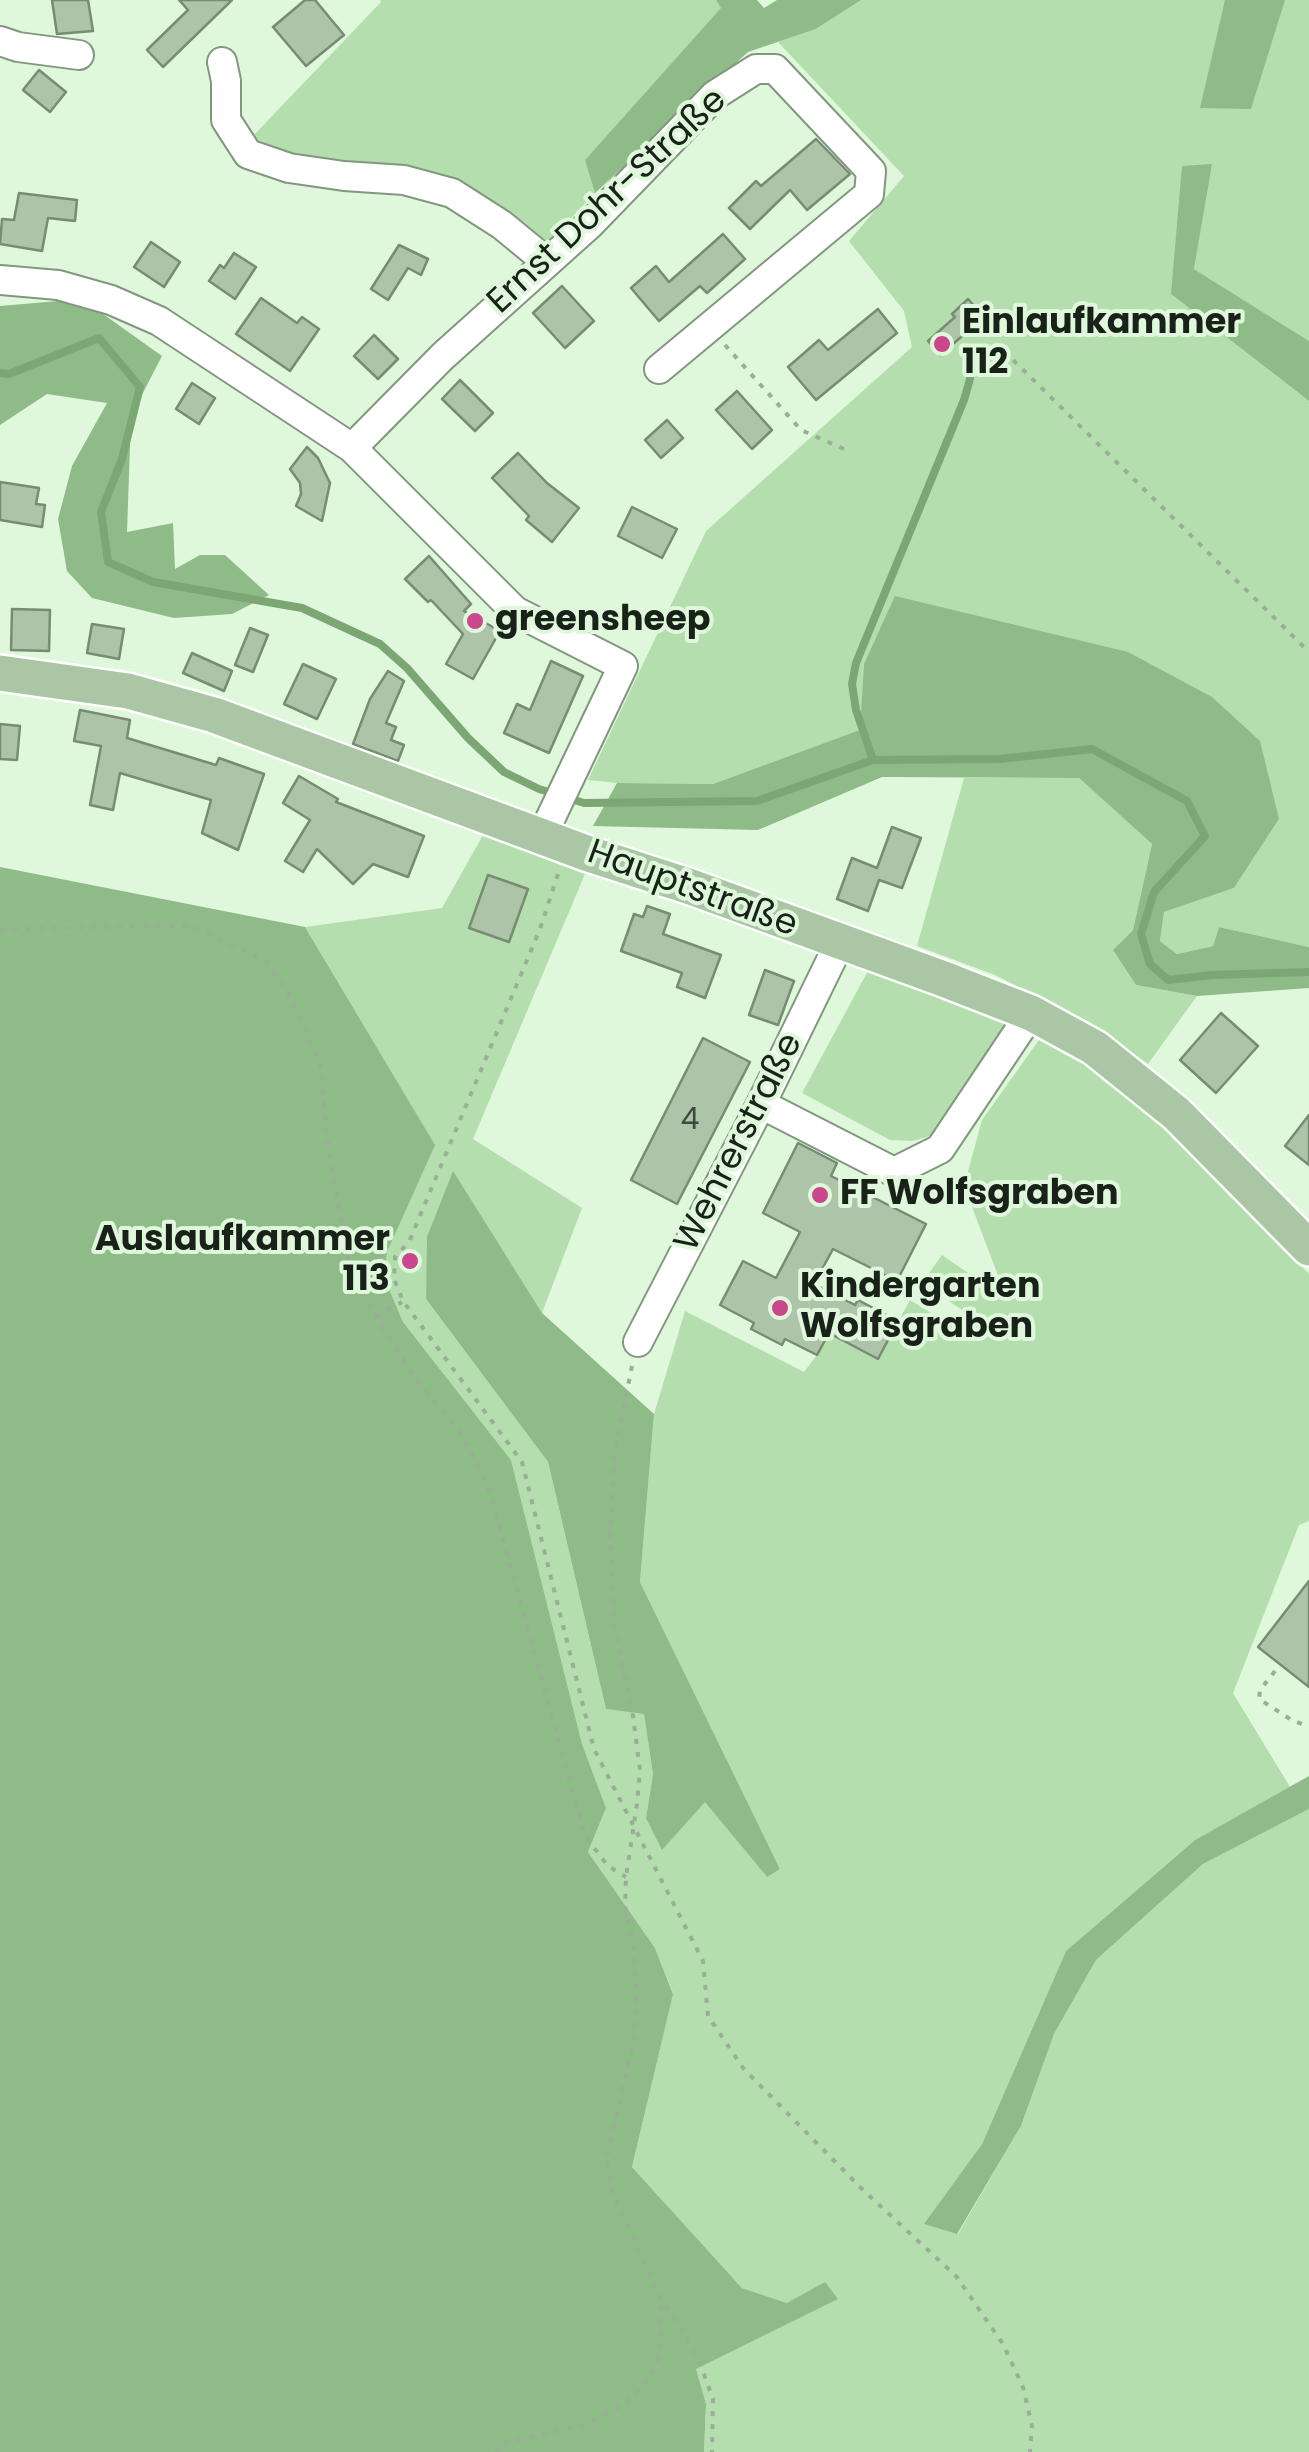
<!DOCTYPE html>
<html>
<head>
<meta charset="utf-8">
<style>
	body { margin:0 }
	canvas { display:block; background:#dff7db }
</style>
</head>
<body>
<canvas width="1309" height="2452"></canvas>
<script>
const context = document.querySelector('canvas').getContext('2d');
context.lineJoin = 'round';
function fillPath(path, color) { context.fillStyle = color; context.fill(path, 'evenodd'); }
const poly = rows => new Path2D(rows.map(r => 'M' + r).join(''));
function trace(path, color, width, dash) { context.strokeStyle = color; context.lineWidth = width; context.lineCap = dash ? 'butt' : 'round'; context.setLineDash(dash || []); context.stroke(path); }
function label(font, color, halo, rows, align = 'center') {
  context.font = font + ' Poppins,sans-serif'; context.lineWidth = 8; context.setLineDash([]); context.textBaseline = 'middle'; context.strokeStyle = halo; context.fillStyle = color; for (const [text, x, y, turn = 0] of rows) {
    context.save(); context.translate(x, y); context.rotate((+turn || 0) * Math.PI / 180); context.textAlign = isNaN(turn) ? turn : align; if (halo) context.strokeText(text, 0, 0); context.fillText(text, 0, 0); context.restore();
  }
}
fillPath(poly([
	[380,0,716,0,722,8,586,159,595,193,543,247,457,184,287,155,252,137,381,2],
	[861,0,1309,0,1309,341,1194,269,1211,164,1171,294,1309,401,1309,947,1219,927,1213,946,1177,954,1160,941,1164,912,1234,888,1279,819,864,664,861,730,713,784,617,783,588,780,706,531,912,347,904,311,849,241,904,176,778,42,816,29],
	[964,778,1079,778,1152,844,1133,930,1113,950,1136,985,1197,996,1148,1064,1085,1021,995,975,917,946],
	[483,835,585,874,473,1139,582,1208,542,1313,453,1172,428,1237,426,1299,548,1462,606,1709,644,1713,653,1774,646,1818,705,1801,766,1876,780,1869,640,1582,654,1414,685,1311,804,1372,817,1355,829,1333,878,1359,910,1300,967,1335,977,1320,922,1283,942,1255,996,1292,994,1297,1002,1286,964,1186,982,1120,1041,1037,1126,1090,1202,1160,1309,1274,1309,1521,1299,1525,1233,1693,1290,1787,1195,1840,1066,1951,982,2144,925,2224,958,2234,1021,2126,1054,2034,1096,1960,1203,1864,1309,1809,1309,2452,704,2452,706,2404,695,2369,837,2299,787,2303,742,2288,632,2167,673,1993,655,1948,588,1852,606,1808,582,1744,511,1460,403,1322,384,1277,387,1252,434,1144,305,927,442,908],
	[869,969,997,1014,1007,1027,946,1122,933,1135,913,1141,890,1140,802,1093]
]), '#b5deae');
fillPath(poly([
	[716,0,757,0,764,8,777,0,861,0,816,29,748,52,595,193,585,160,721,8],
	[1225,0,1285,0,1251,109,1200,108],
	[1212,164,1194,269,1309,341,1309,401,1171,294,1182,166],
	[82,299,162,356,131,416,127,532,173,523,175,569,200,555,225,555,269,595,232,614,174,618,92,598,67,571,58,519,72,466,107,403,47,394,0,425,0,306],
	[895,596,1128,652,1212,697,1260,741,1279,819,1234,888,1164,912,1160,941,1177,954,1213,946,1219,927,1309,947,1309,988,1197,996,1136,985,1113,950,1133,930,1152,844,1079,778,882,777,758,830,593,826,617,783,713,784,860,730,864,664],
	[0,867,305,927,435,1145,387,1252,384,1277,403,1322,511,1460,582,1744,606,1808,588,1852,655,1948,673,1994,632,2167,742,2288,787,2303,825,2282,838,2299,696,2369,706,2404,704,2452,0,2452],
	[453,1171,542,1313,654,1414,640,1582,780,1869,767,1877,705,1802,662,1850,646,1818,653,1774,644,1714,606,1709,548,1462,426,1299,427,1237],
	[1309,1776,1309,1809,1203,1864,1096,1960,1054,2034,1021,2126,957,2234,924,2224,982,2144,1066,1951,1195,1840]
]), '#8fbb88');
trace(poly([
	[0,373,9,374,99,338,140,387,122,459,101,512,108,562,153,582,302,608,380,644,407,668,468,738,504,772,539,789,584,803,757,801,873,760,1000,759,1092,749,1187,801,1205,836,1154,892,1141,934,1150,964,1168,980,1212,975,1309,972],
	[873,760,856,710,852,684,856,663,964,400,970,379]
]), '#7ca674', 8);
const building = poly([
	[52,0,88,0,93,31,57,34,52,0],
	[179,0,232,0,163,67,147,50,188,10,179,0],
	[305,0,315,0,344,35,306,66,273,27,305,0],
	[39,70,66,92,50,112,23,90,39,70],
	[816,139,850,174,807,210,790,190,750,229,729,208,756,181,761,186,816,139],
	[19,193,77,200,75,221,48,218,42,251,0,244,2,219,14,220,19,193],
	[723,234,745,259,707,293,700,286,659,321,631,288,656,266,669,282,723,234],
	[151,242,180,262,164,287,134,267,151,242],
	[399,245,428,259,421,275,408,268,388,300,371,289,399,245],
	[234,253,256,267,235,299,209,281,220,265,224,268,234,253],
	[562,286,594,321,565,348,533,313,562,286],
	[261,298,297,323,302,317,319,329,290,371,236,334,261,298],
	[968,299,987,320,969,334,967,332,940,355,928,341,955,317,952,314,968,299],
	[878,309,897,333,816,400,788,367,819,340,828,350,878,309],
	[374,335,398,359,378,379,354,356,374,335],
	[460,380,493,413,475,431,442,399,460,380],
	[192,383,215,398,199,424,176,409,192,383],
	[737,391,772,430,752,449,716,410,737,391],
	[667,420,683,438,661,458,645,440,667,420],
	[307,447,318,458,330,483,322,521,296,506,301,494,300,483,290,469,307,447],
	[518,453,547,483,579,508,552,542,526,520,529,516,492,478,518,453],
	[0,482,39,488,36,504,45,505,42,527,0,520,0,482],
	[632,507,677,529,662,558,618,536,632,507],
	[429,556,471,604,464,611,500,631,473,679,446,664,463,634,431,600,428,602,405,579,429,556],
	[12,609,50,610,49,651,11,650,12,609],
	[92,624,124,629,119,659,87,653,92,624],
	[250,628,268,635,253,672,235,665,250,628],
	[192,653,232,671,224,691,183,673,192,653],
	[551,661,583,676,549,753,504,733,517,704,530,710,551,661],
	[303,664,336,679,317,719,284,704,303,664],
	[388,671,404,681,386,723,396,727,391,740,404,745,398,761,353,744,370,699,388,671],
	[80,710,130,720,127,738,216,765,219,758,264,774,238,850,202,833,211,800,120,773,113,810,90,805,101,746,74,741,80,710],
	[0,724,20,726,17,760,0,759,0,724],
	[299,776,338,799,336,802,424,836,408,877,373,864,353,884,317,849,303,872,285,861,310,820,283,803,299,776],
	[892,827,921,838,902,888,879,880,868,911,837,899,852,858,877,868,892,827],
	[488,875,528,889,509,942,469,928,488,875],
	[647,906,670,914,663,934,721,955,705,998,677,987,682,973,621,951,634,914,643,917,647,906],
	[765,970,794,981,778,1025,749,1015,765,970],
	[1221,1013,1258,1046,1216,1093,1180,1060,1221,1013],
	[703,1038,750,1062,677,1204,631,1180,703,1038],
	[1309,1115,1309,1165,1285,1146,1309,1115],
	[798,1143,837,1163,831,1176,926,1224,897,1281,833,1249,814,1284,855,1305,858,1300,898,1321,878,1359,829,1333,817,1355,785,1339,782,1345,751,1329,754,1323,720,1305,743,1261,776,1278,800,1232,763,1213,798,1143],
	[1309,1581,1309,1687,1258,1647,1309,1581]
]);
fillPath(building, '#adc4a9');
trace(building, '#778c73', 2.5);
const minor = poly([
	[0,41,18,47,79,55],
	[222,62,226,81,226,120,248,154,289,168,344,176,404,180,452,193,502,225,547,262],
	[0,280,58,285,111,300,159,321,352,448,515,611,623,666,542,836],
	[352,448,443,356,590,224,715,95,756,69,775,69,871,171,869,194,659,369],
	[761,1104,894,1172,940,1149,1031,1013],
	[638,1342,761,1104,840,942]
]);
const major = poly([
	[0,673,128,691,214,715,586,853,691,887,941,978,1031,1013,1095,1048,1177,1114,1309,1248]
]);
trace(minor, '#82987e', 32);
trace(major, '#fff', 40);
trace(poly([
	[725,345,801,430,844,449],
	[1004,351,1309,652],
	[558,874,540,929,409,1242,395,1257,394,1279,403,1301,522,1462,594,1749,703,1961,708,2016,743,2068,863,2190,956,2276,1003,2344,1023,2387,1032,2426,1030,2452],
	[0,929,192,926,266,961,287,991,320,1063,329,1155,352,1276,376,1317,416,1379,462,1435,480,1469,492,1499,585,1836,608,1866,626,1877],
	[376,1317,402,1302],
	[632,1366,615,1452,610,1539,615,1630,633,1716,640,1770,637,1804,626,1877,625,1906,634,1946,636,2005,632,2048,607,2156,610,2188,661,2298,698,2358,713,2399,712,2452],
	[1275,1671,1260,1690,1259,1699,1290,1719,1309,1727],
	[497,2452,499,2444,586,2425,625,2403,645,2384,657,2364,661,2335,661,2303]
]), '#9aad97', 4, [5, 8]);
trace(minor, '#fff', 28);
trace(major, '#aac6a5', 35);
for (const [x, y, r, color] of [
	[942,344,10,"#ca468d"],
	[475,621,10,"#ca468d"],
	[820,1195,10,"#ca468d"],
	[410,1261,10,"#ca468d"],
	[780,1308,10,"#ca468d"]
]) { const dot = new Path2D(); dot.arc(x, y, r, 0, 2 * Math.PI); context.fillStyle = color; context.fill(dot); trace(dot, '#dff7db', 4); }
label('30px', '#3e4a3c', null, [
	["4",690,1121]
]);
label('35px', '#192218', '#dff7db', [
	["Ernst Dohr-Straße",608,202,-43],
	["Hauptstraße",692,890,20],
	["Wehrerstraße",740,1143,-63]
]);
label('bold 35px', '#192218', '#dff7db', [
	["Einlaufkammer",962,324],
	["112",962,364],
	["greensheep",495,621],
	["FF Wolfsgraben",840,1195],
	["Auslaufkammer",390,1241,"right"],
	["113",390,1281,"right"],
	["Kindergarten",800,1288],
	["Wolfsgraben",800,1328]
], 'left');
</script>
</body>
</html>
